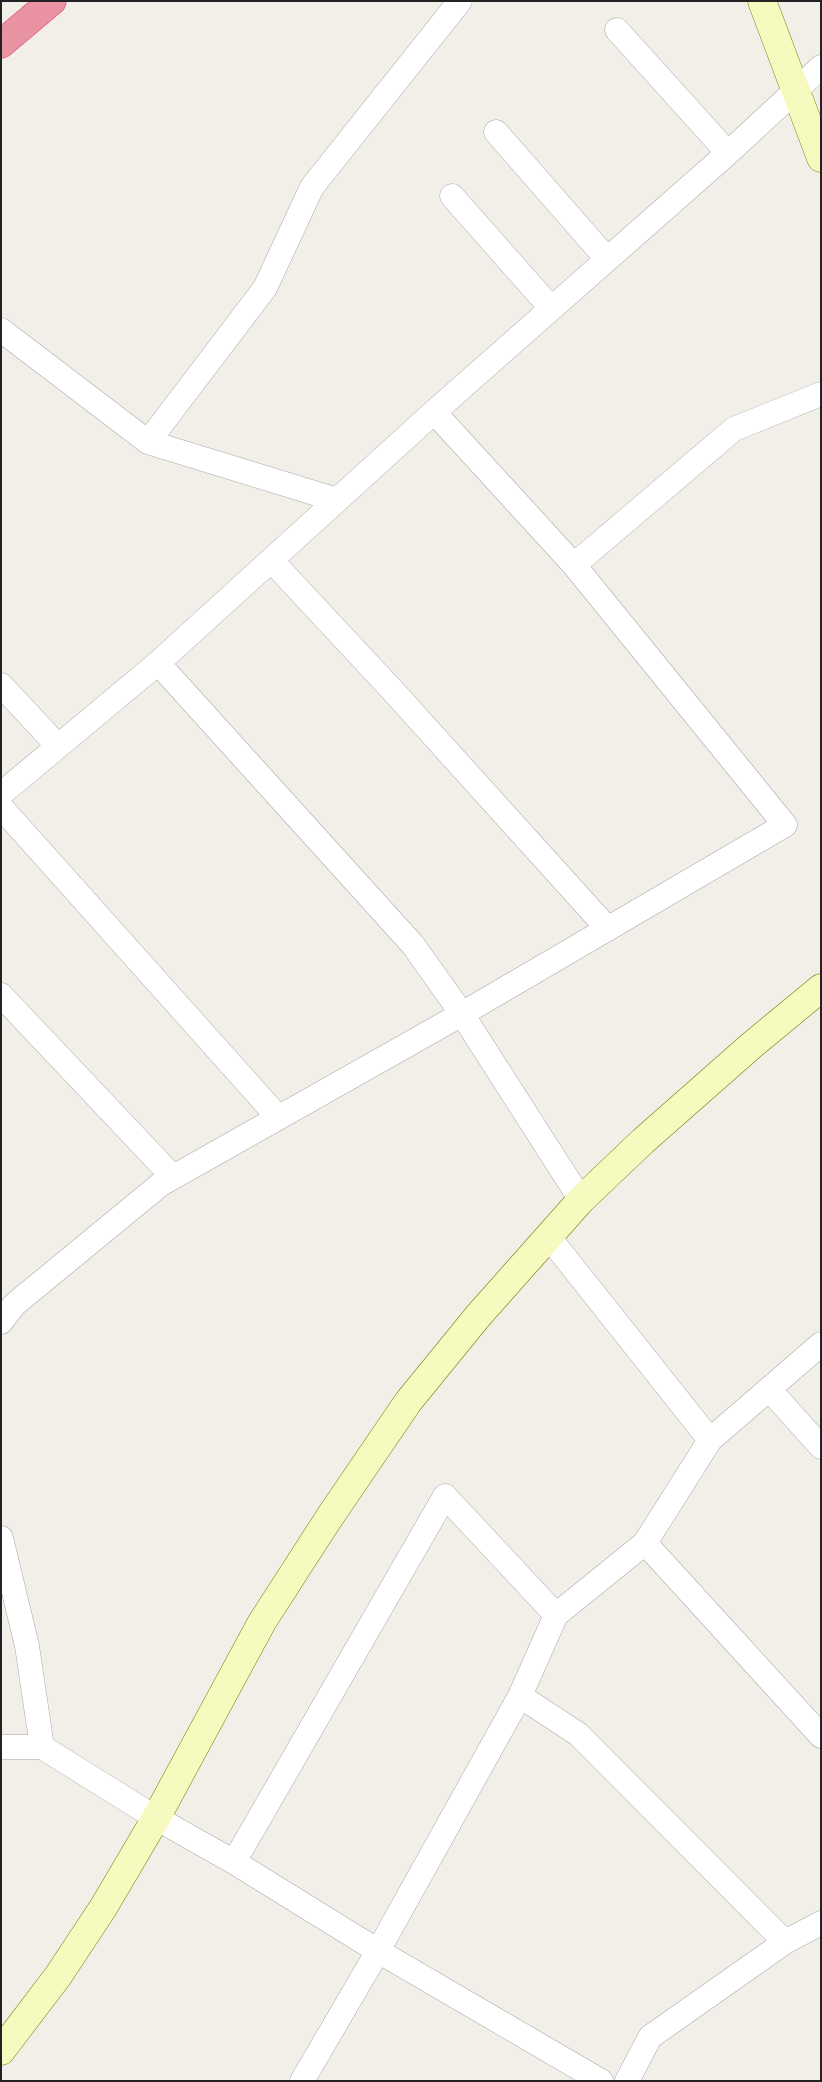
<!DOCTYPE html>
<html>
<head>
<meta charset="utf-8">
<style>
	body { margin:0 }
	#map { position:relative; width:822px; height:2082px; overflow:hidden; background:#f2efe9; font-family:"Space Grotesk",sans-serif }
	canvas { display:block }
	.frame { position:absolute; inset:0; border:2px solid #222; pointer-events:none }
</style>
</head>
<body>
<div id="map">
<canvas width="822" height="2082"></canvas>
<div class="frame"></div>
</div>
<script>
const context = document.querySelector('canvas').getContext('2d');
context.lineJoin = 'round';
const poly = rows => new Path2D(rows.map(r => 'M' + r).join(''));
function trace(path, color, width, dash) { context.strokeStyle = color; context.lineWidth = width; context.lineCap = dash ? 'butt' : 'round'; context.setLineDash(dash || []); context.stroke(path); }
const street = poly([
	[617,30,728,153],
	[496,132,607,259],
	[452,196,551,308],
	[1,330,148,442,337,500],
	[148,442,265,288,312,187,460,1],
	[271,560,394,692,608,929],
	[574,565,734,429,821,394],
	[158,663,413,945,462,1014,581,1200],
	[1,685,58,746],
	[1,794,158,663,434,412,728,153,821,67],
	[1,807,278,1117],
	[1,995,173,1177],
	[548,1236,710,1440,821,1344],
	[1,1322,15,1304,161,1184,462,1014,785,825,574,565,434,412],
	[769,1389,821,1447],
	[1,1538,27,1646,42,1747,156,1818,234,1862,378,1951,601,2081],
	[645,1543,710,1440],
	[520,1696,578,1734,785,1942],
	[1,1747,42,1747],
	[234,1862,445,1496,556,1615],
	[302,2081,378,1951,520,1696,556,1615,645,1543,821,1736],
	[627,2081,650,2037,785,1942,821,1923]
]);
const secondary = poly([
	[762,1,821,158],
	[1,2051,58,1976,103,1908,156,1818,262,1622,329,1518,408,1402,478,1316,581,1200,643,1141,752,1045,821,988]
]);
const highway = poly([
	[1,44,52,1]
]);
trace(street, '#a9a9a9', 25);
trace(secondary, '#707d05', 29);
trace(highway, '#dc2a67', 29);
trace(street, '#fff', 24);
trace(secondary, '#f7fabf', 28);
trace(highway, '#e892a2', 28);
</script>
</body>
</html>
